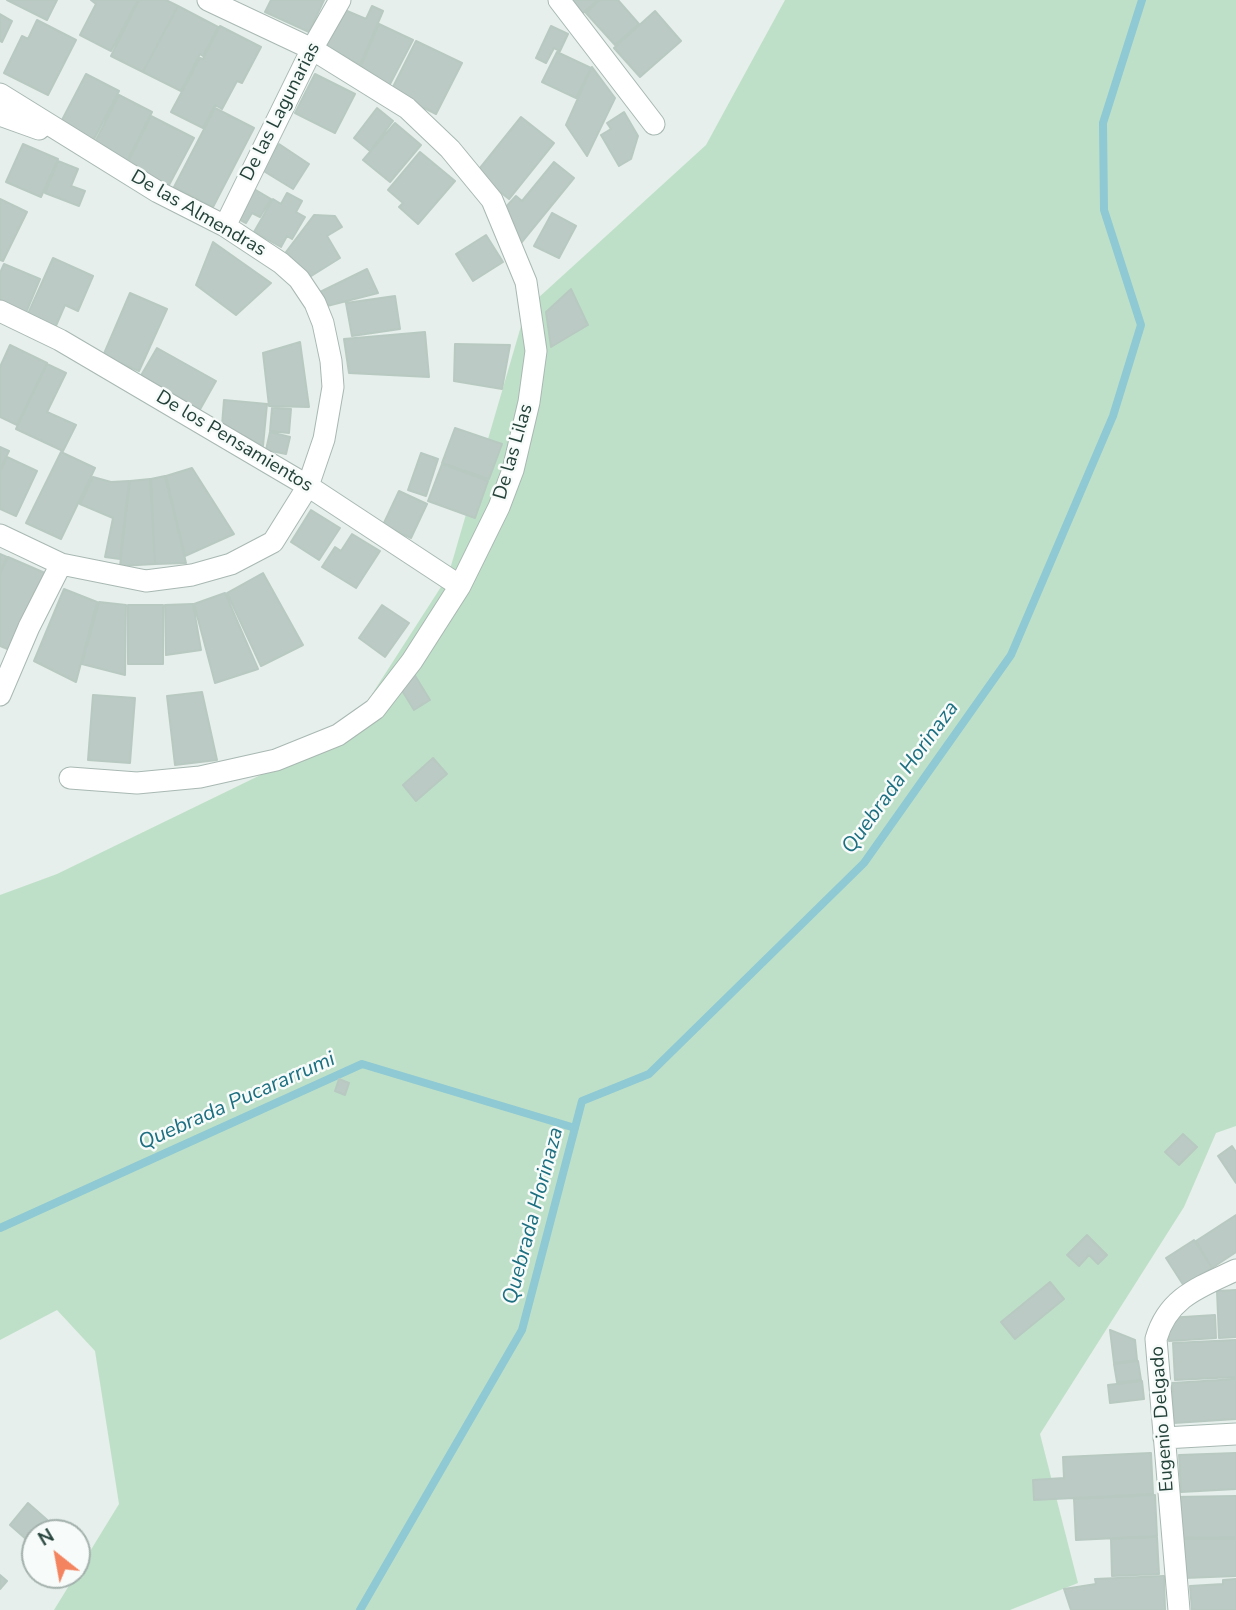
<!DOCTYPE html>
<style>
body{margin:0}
#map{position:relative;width:1236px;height:1610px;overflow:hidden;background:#e6efeb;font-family:"Nunito Sans",sans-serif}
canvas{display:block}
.north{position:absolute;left:21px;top:1519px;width:70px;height:70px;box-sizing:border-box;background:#f7fbf9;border:2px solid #a3b1ad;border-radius:50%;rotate:329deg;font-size:19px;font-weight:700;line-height:28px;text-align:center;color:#24423a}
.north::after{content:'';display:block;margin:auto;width:24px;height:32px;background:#f4845f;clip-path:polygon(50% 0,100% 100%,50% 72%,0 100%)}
</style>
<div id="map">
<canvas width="1236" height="1610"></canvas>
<div class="north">N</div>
</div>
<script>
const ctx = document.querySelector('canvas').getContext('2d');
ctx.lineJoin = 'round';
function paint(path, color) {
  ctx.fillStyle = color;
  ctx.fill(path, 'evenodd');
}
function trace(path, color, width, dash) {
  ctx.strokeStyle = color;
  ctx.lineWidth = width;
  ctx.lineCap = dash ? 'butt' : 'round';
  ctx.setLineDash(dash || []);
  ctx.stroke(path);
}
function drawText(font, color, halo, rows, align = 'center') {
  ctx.font = font + ' "Nunito Sans",sans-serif';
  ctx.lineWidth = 5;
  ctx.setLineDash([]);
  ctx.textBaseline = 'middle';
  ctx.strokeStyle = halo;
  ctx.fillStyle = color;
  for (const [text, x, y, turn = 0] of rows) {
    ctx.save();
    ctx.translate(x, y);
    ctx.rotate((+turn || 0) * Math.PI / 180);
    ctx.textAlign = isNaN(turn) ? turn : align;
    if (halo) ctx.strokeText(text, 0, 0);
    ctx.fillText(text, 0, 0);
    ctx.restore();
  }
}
paint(new Path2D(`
 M785,0h451v1126l-20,7 -32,74 -144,227 38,149 -68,27h-956l65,-106 -24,-153 -38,-41 -57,30v-445l57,-21 290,-141 101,-157 78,-267 180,-164z`), '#bfe0c8');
trace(new Path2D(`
 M0,1228l362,-164 213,64
 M360,1610l162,-280 60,-229 67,-27 215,-211 147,-208 102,-239 28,-91 -37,-115 -1,-87 39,-123`), '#8ec9d4', 8);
const building = new Path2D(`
 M7,0h50l-10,20z
 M138,0l-27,51 -31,-16 16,-31 -5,-4z
 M139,0h27l12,6 -35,66 -32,-16z
 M271,0h53l-15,32 -44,-20z
 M570,0h28l-16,14z
 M600,0h18l21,24 -24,21 -29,-32z
 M178,6l40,21 -15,29 -3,-2 -19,37 -38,-19z
 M372,6l11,5 -23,54 -35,-20 15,-37 26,11z
 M655,11l26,30 -41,36 -26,-29z
 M0,14l12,7 -10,21 -2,-1z
 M37,20l39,20 -28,55 -44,-22 18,-37 6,3z
 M379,24l34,16 -24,46 -28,-20z
 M220,26l41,21 -19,36 -5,-2 -15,28 -7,-4 -12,23 -32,-16 29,-54 3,1z
 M551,26l17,8 -8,17 -6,-3 -8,15 -10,-5z
 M416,41l46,22 -26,51 -45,-23z
 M557,52l34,16 -15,30 -34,-16z
 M592,67l23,31 -28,58 -21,-31z
 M86,74l33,17 -26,50 -31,-21z
 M315,74l40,20 -20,39 -40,-20z
 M119,95l33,17 -26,51 -31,-21z
 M215,108l39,20 -41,79 -39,-20z
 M377,108l16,13 -23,30 -16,-13z
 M624,112l14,24 -7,23 -12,7 -18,-31 10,-6 -4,-6z
 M151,116l43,22 -25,47 -42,-21z
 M521,117l33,26 -45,56 -33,-26z
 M395,123l26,22 -31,37 -27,-22z
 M23,144l35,15 -17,38 -35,-15z
 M279,144l30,20 -16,25 -31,-19z
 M420,152l35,29 -37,43 -19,-17 4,-4 -15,-13z
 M58,161l20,8 -7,17 14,5 -6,15 -34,-13z
 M554,162l20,16 -53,65 -17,-34 12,-13 6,5z
 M249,186l22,13 -11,18 -8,-4 -6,10 -15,-8z
 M287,193l15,8 -6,11 9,5 -13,22 -5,-3 -6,11 -27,-15 19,-33 8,5z
 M0,199l27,13 -24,49 -3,-1z
 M552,213l24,13 -17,32 -25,-12z
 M314,215l21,1 7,11 -15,9 13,22 -32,20 -22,-26z
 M486,235l17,27 -30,19 -17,-27z
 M213,242l58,41 -35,32 -40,-30z
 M53,258l40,18 -15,35 -13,-6 -10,23 -28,-12z
 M4,264l36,15 -15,36 -25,-10v-32z
 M367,269l11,24 -51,13 -7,-14z
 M571,289l17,36 -37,22 -5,-35z
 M130,293l37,16 -28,62 -36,-15z
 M395,296l5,33 -48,7 -6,-33z
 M425,332l4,45 -80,-4 -5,-34z
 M300,342l9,65 -40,-1 -6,-53z
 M455,344l55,1 -8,44 -48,-8z
 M10,345l37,18 -30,62 -17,-8v-50z
 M157,348l59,33 -18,32 -59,-34z
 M47,364l19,9 -19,39 29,13 -13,26 -47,-22z
 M224,400l43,4 -4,42 -41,-21z
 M272,408l19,1 -2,24 -19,-2z
 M455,428l47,16 -13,35 -47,-16z
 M270,432l20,5 -4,17 -20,-4z
 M0,447l9,4 -9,18z
 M61,452l34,16 -34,71 -35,-16z
 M421,453l17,6 -12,37 -18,-6z
 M7,457l30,14 -21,45 -16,-7v-37z
 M442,464l46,17 -13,37 -47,-17z
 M192,468l42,66 -49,22 -19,-80z
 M165,476l21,87 -31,1 -4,-85z
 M93,477l18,5 18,-1 -9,78 -15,-2 8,-39 -33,-14z
 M150,479l5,85 -35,2 10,-85z
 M399,491l28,13 -16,34 -28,-13z
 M311,510l29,18 -21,32 -28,-18z
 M352,534l28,17 -24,37 -34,-21 13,-20 6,4z
 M0,554l7,3 -7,16z
 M8,557l37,16 -33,78 -12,-5v-72z
 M263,573l40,72 -42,21 -34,-73z
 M64,589l33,13 -21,80 -42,-21z
 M225,593l33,76 -43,14 -21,-79z
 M99,602l27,3 -1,70 -43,-11z
 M193,604l8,46 -35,5 -1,-50z
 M128,605h35v59h-35z
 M382,605l27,18 -24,34 -26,-19z
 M414,674l16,26 -16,10 -16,-26z
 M202,692l15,68 -42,5 -8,-69z
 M93,695l42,3 -5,65 -42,-3z
 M433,758l14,16 -31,27 -13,-16z
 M339,1079l10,4 -4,12 -10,-4z
 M1183,1134l14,13 -18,18 -14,-13z
 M1232,1146l4,6v31l-18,-27z
 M1236,1215v37l-24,16 -16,-27z
 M1087,1235l20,20 -9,9 -9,-9 -10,11 -12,-11z
 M1194,1240l18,28 -28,18 -18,-28z
 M1050,1282l14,17 -49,40 -14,-17z
 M1236,1290v47l-17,1 -2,-47z
 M1215,1315l1,23 -47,3 -1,-23z
 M1110,1330l25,10 2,20 -23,3z
 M1236,1340v37l-61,3 -2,-37z
 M1138,1361l3,19 -24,2 -3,-18z
 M1236,1379v40l-62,4 -2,-40z
 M1142,1381l2,18 -34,4 -2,-18z
 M1151,1453l2,41 -119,6 -1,-20 31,-2 -1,-21z
 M1236,1453v36l-55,3 -2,-37z
 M1155,1495l2,41 -81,4 -2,-41z
 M1236,1496v41l-59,1 -3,-41z
 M28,1503l34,30h-27v14l-25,-22z
 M1157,1537l2,37 -47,2 -1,-37z
 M1177,1539h59v37l-52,2z
 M0,1575l7,6 -7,8z
 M1164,1576l1,34h-94l-7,-21 32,-5 -1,-5z
 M1236,1579v31h-44l-2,-24 33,-2v-4z`);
paint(building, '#bbcac4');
trace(building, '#b8c9c2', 2);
const minor = new Path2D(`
 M559,0l95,124
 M0,94l158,98 67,34 56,37 18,16 16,24 8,20 8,38 2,26 -9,52 -16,47 -35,56 -42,22 -39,11 -46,6 -85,-17 -61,-29
 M0,115l39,14
 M225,226l87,-177 28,-49
 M0,311l60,29 248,146 152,100
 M0,695l29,-68 32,-63
 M70,778l67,5 63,-6 76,-17 62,-25 37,-26 37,-48 48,-75 39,-79 14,-37 16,-68 7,-51 -10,-69 -34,-82 -42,-51 -43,-41 -95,-59 -104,-49
 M1164,1438l72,-4
 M1179,1610l-23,-271c12,-42 44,-52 80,-69`);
trace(minor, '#a8b8b2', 23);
trace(minor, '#fff', 21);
drawText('19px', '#24423a', '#f7fbf9', [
 ["De las Lagunarias",281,112,-63],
 ["De las Almendras",198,214,30],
 ["De los Pensamientos",234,442,31],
 ["De las Lilas",514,452,-74],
 ["Eugenio Delgado",1163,1419,-94]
]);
drawText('italic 21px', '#1c6f80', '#f7fbf9', [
 ["Quebrada Horinaza",901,778,-54],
 ["Quebrada Pucararrumi",237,1102,-24],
 ["Quebrada Horinaza",534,1216,-75]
]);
</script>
